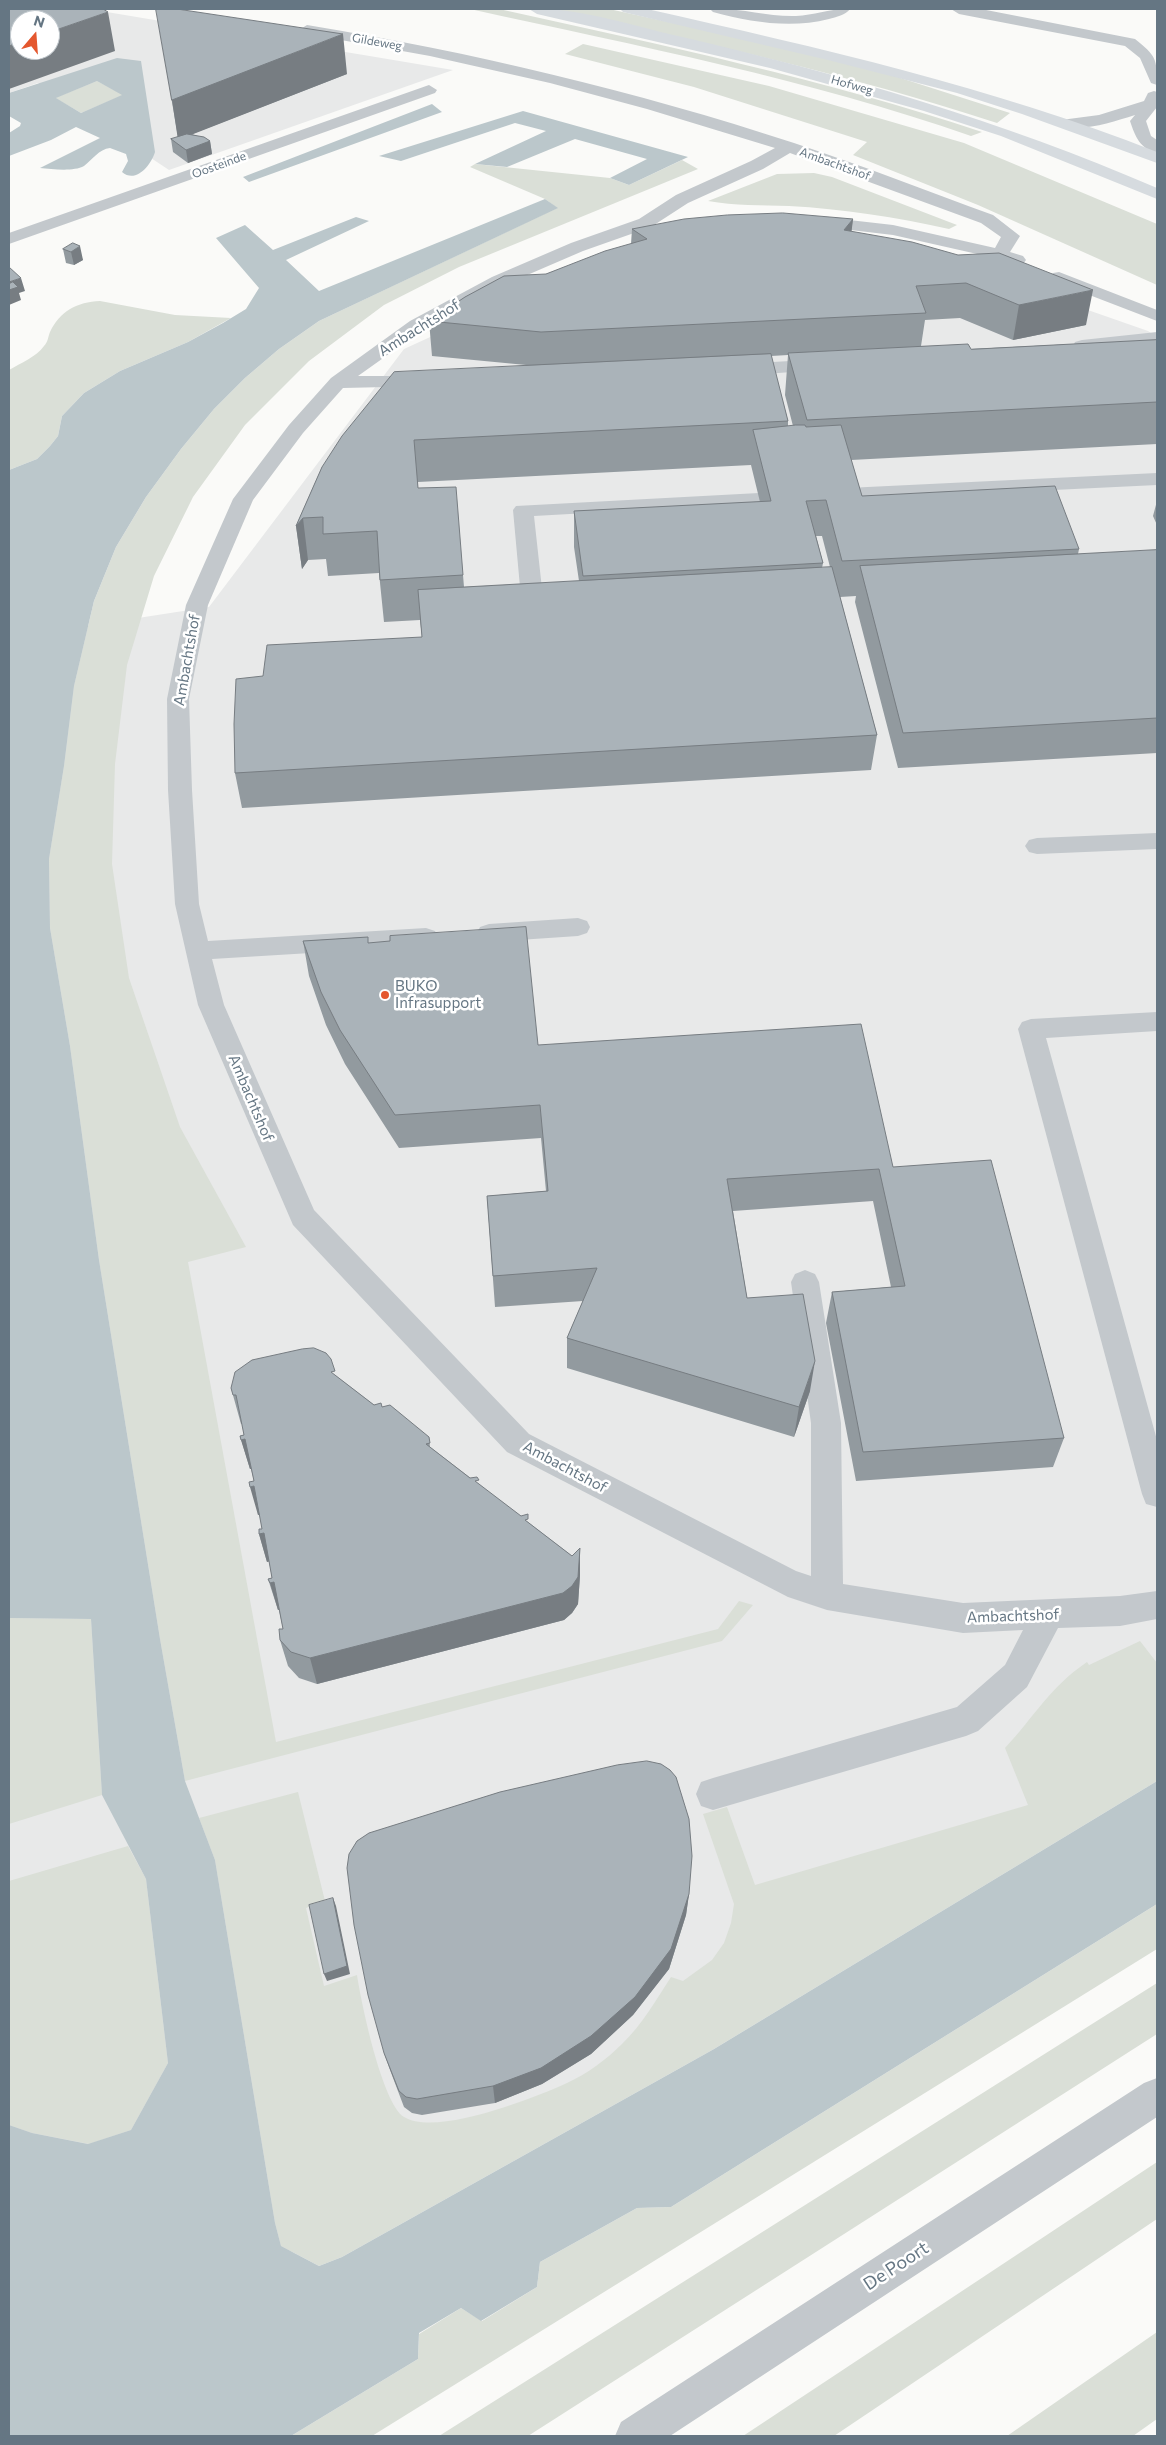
<!DOCTYPE html>
<style>
body{margin:0}
#map{position:relative;width:1166px;height:2445px;overflow:hidden;background:#fafaf8;font-family:Commissioner,sans-serif}
canvas{display:block}
.frame{position:absolute;inset:0;border:10px solid #657683;pointer-events:none}
.north{position:absolute;left:10px;top:10px;width:50px;height:50px;box-sizing:border-box;background:#fff;border:1px solid #c1c8cd;border-radius:50%;rotate:18deg;font-size:14px;font-weight:700;line-height:20px;text-align:center;color:#657683}
.north::after{content:'';display:block;margin:auto;width:18px;height:22px;background:#e4572e;clip-path:polygon(50% 0,100% 100%,50% 72%,0 100%)}
</style>
<div id="map">
<canvas width="1166" height="2445"></canvas>
<div class="frame"></div>
<div class="north">N</div>
</div>
<script>
const ctx = document.querySelector('canvas').getContext('2d');
ctx.lineJoin = 'round';
function paint(path, color) {
  ctx.fillStyle = color;
  ctx.fill(path, 'evenodd');
}
function trace(path, color, width, dash) {
  ctx.strokeStyle = color;
  ctx.lineWidth = width;
  ctx.lineCap = dash ? 'butt' : 'round';
  ctx.setLineDash(dash || []);
  ctx.stroke(path);
}
function drawText(font, color, halo, rows, align = 'center') {
  ctx.font = font + ' Commissioner,sans-serif';
  ctx.lineWidth = 5;
  ctx.setLineDash([]);
  ctx.textBaseline = 'middle';
  ctx.strokeStyle = halo;
  ctx.fillStyle = color;
  for (const [text, x, y, turn = 0] of rows) {
    ctx.save();
    ctx.translate(x, y);
    ctx.rotate((+turn || 0) * Math.PI / 180);
    ctx.textAlign = isNaN(turn) ? turn : align;
    if (halo) ctx.strokeText(text, 0, 0);
    ctx.fillText(text, 0, 0);
    ctx.restore();
  }
}
paint(new Path2D(`
 M9,9h80l364,61 -284,100 -131,-87 -29,10zM20,20h30v30h-30z
 M899,244l249,87 9,6v1373l-182,148 -966,556v-1776l200,-31 195,-258 221,-101z`), '#e8e9e9');
paint(new Path2D(`
 M470,9h29c163,36 325,70 483,123l-11,4c-163,-57 -333,-90 -501,-127z
 M552,9h57l151,33 128,32 122,39 -13,10c-146,-48 -295,-81 -445,-114z
 M583,44l186,42 195,57 193,81v61l-179,-80 -125,-50 14,-13 -173,-55 -129,-33z
 M97,81l26,14 -42,18 -26,-15z
 M682,160l16,9 -239,98 -75,38 -75,56 -64,64 -52,72 -39,79 -27,89 -12,99 -3,100 17,114 51,149 66,120 -58,15 88,480 442,-113 21,-28 14,4 -31,36 -537,140 -25,-142 -61,-379 -29,-214 -20,-118 -1,-69 15,-93 10,-80 20,-85 22,-54 30,-50 35,-48 33,-40 31,-31 34,-29 40,-28 238,-113 -12,-9 -75,-32 5,-3 135,14 19,7z
 M814,173l18,4 125,48 -8,4c-53,-12 -106,-20 -160,-23 -28,-1 -54,0 -81,-5l69,-27z
 M100,301l75,14 56,3 -43,24 -68,29 -36,22 -22,23 -4,20 -8,10 -13,13 -28,11v-100c12,-7 27,-13 35,-24 4,-4 4,-9 6,-14 10,-21 27,-30 50,-31z
 M9,1618l82,1 11,176 -93,29z
 M1140,1641l17,22v118l-443,268 -372,208 -23,9 -38,-20 -6,-23 -60,-363 -16,-42 99,-26 27,109 -19,7 18,78 33,-11c4,27 25,128 47,142 32,20 130,-19 163,-34 20,-9 40,-24 55,-39 20,-19 34,-44 49,-67l12,4 29,-21 12,-17 7,-20 3,-19 -31,-90 24,-7 28,78 273,-80 -23,-57c30,-32 44,-60 82,-86l2,3z
 M128,1846l18,33 22,184 -37,67 -42,14 -57,-11 -23,-8v-244z
 M1157,1904v45l-785,487h-81l127,-77 1,-25 42,-26 21,13 55,-34 3,-25 97,-54 34,-1z
 M1157,1983v51l-629,402h-89z
 M1157,2162v57l-323,217h-91z
 M1157,2332v87l-24,17h-126z`), '#dadfd7');
paint(new Path2D(`
 M117,58l24,3 14,91c-4,13 -19,32 -33,20l6,-11 -2,-7 -16,-6c-11,1 -18,12 -26,18 -11,6 -32,3 -44,2l60,-30 -24,-11 -25,13 -42,16v-23l11,-7 1,-3 -12,-7v-23zM97,81l25,14 -41,18 -25,-15z
 M432,104l10,8 -193,70 -6,-5z
 M523,111l165,46 -59,28 -19,-7 37,-19 -72,-20 -68,28 -32,-3 71,-33 -31,-8 -114,38 -22,-5z
 M545,199l13,9 -239,113 -40,28 -34,29 -31,31 -33,40 -35,48 -30,50 -22,54 -20,85 -10,80 -15,93 1,69 20,118 29,214 61,379 25,142 30,79 60,363 6,23 38,20 23,-9 372,-208 443,-268v123l-486,303 -34,1 -97,54 -3,25 -56,34 -20,-13 -42,25 -1,26 -127,77h-282v-311l23,8 56,11 43,-14 37,-67 -22,-184 -44,-84 -11,-176 -82,-1v-1148l28,-11 13,-13 8,-10 4,-20 22,-23 36,-22 68,-29 35,-19 23,-14 13,-21 -43,-50 29,-13 28,25 83,-33 13,4 -83,39 33,31z`), '#bbc7cb');
paint(new Path2D(`
 M710,9c29,-2 57,8 86,7 19,-1 35,-8 54,-7 -4,6 -14,8 -21,10 -39,10 -78,3 -116,-7z
 M951,9h30l154,30c21,17 22,19 22,46l-6,-2 -11,-25 -15,-12 -166,-32z
 M307,25c165,27 328,66 487,118 67,22 133,48 199,72l27,21 -10,16 13,4 3,4 -3,4 -6,1 -22,-7 -102,-23 -85,-10 -3,-4 3,-4 6,-1 79,9 102,23 6,-11 -20,-14 -191,-70 -27,16 -75,34 -37,24 -68,24 -79,34 -80,44 -66,47h65l7,2 2,4 -2,4 -87,2 -40,45 -50,67 -45,105 -19,94 3,91 7,114 9,37 218,-13 9,3 3,6 -3,6 -9,3 -214,13 12,46 90,205 215,224 267,137 15,5v-153l-20,-141 4,-8 10,-4 10,4 4,8 22,141 2,161 120,19 157,-7 37,-5v28l-37,7 -62,2 -31,59 -49,44 -12,5 -253,74 -12,-4 -5,-12 5,-12 12,-4 244,-71 48,-42 18,-35 -60,3 -136,-23 -39,-13 -281,-145 -214,-227 -95,-220 -23,-101 -7,-114 -1,-91 19,-94 47,-106 56,-74 42,-47 79,-57 82,-44 79,-34 68,-24 37,-24 75,-34 24,-13 -128,-39 -97,-26 -120,-27 -128,-23 -3,-3z
 M429,85l8,5 -2,3 -426,151v-11z
 M1154,91l3,1v15l-11,14 5,15 6,4v13c-17,-4 -22,-17 -27,-32l5,-6c-23,7 -50,17 -74,11l-2,-3 2,-3 38,-5 45,-14 4,-8z
 M1059,272l98,38v11l-104,-40 -3,-4 3,-4z
 M1157,332v12l-75,8 -7,-2 -2,-4 2,-4 7,-2z
 M825,359l7,2 2,4 -2,4 -94,7 -7,-2 -2,-4 2,-4 7,-2z
 M1157,473v12l-310,15 -7,-2 -3,-4 3,-4 7,-2z
 M759,493l7,2 3,4 -3,4 -232,13 9,82 -4,5 -7,2 -7,-2 -4,-5 -8,-88 3,-4z
 M1157,833v16l-120,5 -8,-2 -4,-6 4,-6 8,-2z
 M578,918l9,3 3,6 -3,6 -9,3 -89,6 -9,-3 -3,-6 3,-6 9,-3z
 M1157,1012v19l-111,7 111,402v67l-11,-3 -4,-10 -124,-465 4,-7 9,-3z
 M1157,2078v39l-487,319h-55l6,-14 523,-339z`), '#c3c8cc');
paint(new Path2D(`
 M529,9c45,-3 104,17 149,27 164,38 324,85 479,152v11l-156,-63 -77,-25 -154,-43 -233,-54z
 M620,9h27c173,39 345,78 510,143v11l-135,-49 -65,-21 -129,-33 -205,-48z`), '#d6dbdf');
paint(new Path2D(`
 M156,9l191,65 -155,60 18,7 2,13 -24,9 -15,-11 -2,-13 7,-2z
 M853,219l-2,13 235,93 -73,15 -53,-22 -35,2 -4,26 50,3 186,-9v104l-306,16 11,36 217,53 -1,5 79,-4v203l-259,15 -43,-166 1,-6 -16,1 37,138 -6,35 -629,38 -7,-35 28,-97 159,-39 -2,-17 -36,2 -5,-49 -51,3 -2,-17 -18,1 -6,9 -6,-43 26,-59 204,-102 -94,-9 -3,-35 117,-47 85,-30 1,-15zM788,355l-3,40 8,31h-5v-5l-17,-65zM751,465l9,37 -186,9v36l5,34 -115,6 -1,-12 -45,-87v-6zM816,536h6l8,31 -8,1 1,-5z
 M73,243l10,17 -9,5 -8,-2 -3,-14z
 M1157,501v24l-4,-9z
 M368,937v6l170,102 355,122 171,271 -11,29 -197,14 -30,-158 6,-31 59,-5 -18,-86 -140,10 14,87 63,93 -16,46 -227,-69v-30l16,-37 -88,6 -8,-111 59,-5 -5,-53 -142,10 -54,-84 -19,-39 -17,-49 -6,-35z
 M336,1376l38,29 8,2 47,30 1,10 142,109 8,-8v27l-2,29 -6,9 -8,7 -247,64 -18,-6 -11,-12 -8,-26 3,-11 -4,-19h-1l-10,-31 4,-1 -3,-17 -2,1 -8,-28 3,-5 -2,-14h-2l-4,-34 -3,-12h-1l-10,-33 4,-1 -2,-11h-1l-10,-36z
 M689,1894l-3,21 -17,54 -36,46 -42,39 -49,30 -47,19 -73,12 -10,-2 -8,-6 -14,-37 -6,-17z`), '#929a9f');
paint(new Path2D(`
 M108,12l7,39 -106,38v-43l11,-4v8h30v-18z
 M343,34l4,40 -169,66 -6,-40z
 M210,141l2,13 -24,9 -2,-13z
 M853,219l-4,34 -5,-23z
 M80,246l3,14 -9,5 -3,-13z
 M21,278l4,13 -6,2 2,7 -12,5v-23z
 M1093,290l-7,35 -73,15 6,-35z
 M303,518l5,42 -6,9 -6,-43z
 M815,1361l-5,30 -16,46 5,-30z
 M245,1439l8,29 -3,1 -9,-29z
 M254,1486l8,28 -4,1 -8,-28z
 M264,1533l7,28 -4,1 -8,-28z
 M580,1548v27l-2,29 -6,9 -8,7 -247,64 -7,-26 253,-65z
 M274,1582l7,27 -3,1 -8,-27z
 M689,1894l-3,21 -17,54 -36,46 -42,39 -49,30 -47,19 -2,-17z
 M333,1898l3,8 14,68 -23,7 -3,-7z`), '#777d82');
const building = new Path2D(`
 M9,9h94l5,3 -58,20v-12h-30v22l-11,4z
 M156,9h21l166,25 -171,66z
 M187,134l17,3 6,4 -24,9 -15,-11z
 M783,213l70,6 -9,11 68,12 46,13 41,-2 94,37 -74,15 -53,-22 -50,3 10,27 -385,19 -112,-11 36,-24 39,-21 42,-2 59,-23 42,-12 -15,-10 52,-10 43,-4z
 M73,243l7,3 -9,6 -8,-3z
 M9,267l12,11 -12,4z
 M13,282l5,5 -9,3v-6z
 M1157,340v62l-350,18 -19,-67 180,-9 3,5z
 M771,354l17,67 -374,19 4,48 38,-1 7,88 -83,5 -3,-49 -54,3v-17l-20,1 -7,8 26,-59 20,-31 52,-64z
 M796,425h9l1,2 35,-2 21,71 193,-10 24,63 -237,12 -16,-61 -20,1 17,62 -240,13 -9,-65 197,-10 -18,-71z
 M1157,550v168l-254,15 -43,-167z
 M832,567l45,168 -642,38 -1,-49 2,-45 27,-3 4,-31 155,-8 -4,-47z
 M526,927l12,118 323,-21 32,143 98,-7 73,278 -201,14 -31,-160 73,-6 -26,-117 -152,10 20,119 56,-4 12,67 -16,46 -232,-69 30,-70 -104,8 -6,-80 61,-5 -8,-86 -145,10 -55,-85 -19,-38 -18,-51 65,-4v6l22,-2v-5z
 M314,1348l12,5 5,6 4,12 -4,1 43,33 7,-2 1,4 8,-2 39,32 1,6 -4,1 44,34 7,-1 2,3 -4,1 46,35 7,-2v5l-3,1 47,36 8,-8 -2,29 -6,9 -9,7 -253,65 -19,-6 -11,-12 -1,-11h4l-9,-47 -4,1 -2,-4 4,-1 -8,-45 -5,1v-5h3l-8,-43 -4,1 -1,-5 5,-1 -9,-42 -4,1 -1,-4 4,-1 -8,-40h-3l-2,-7 4,-16 17,-12 50,-11z
 M647,1761l14,3 9,6 6,7 13,42 3,37 -3,38 -18,55 -36,48 -44,39 -50,32 -48,18 -76,13 -11,-2 -7,-6 -15,-38 -16,-58 -14,-70 -7,-57 2,-14 8,-13 12,-8 131,-41 117,-27z
 M333,1898l14,68 -23,8 -15,-69z`);
paint(building, '#aab3b9');
trace(building, '#777d82', 1);
for (const [x, y, r, color] of [
 [385,995,5,"#e4572e"]
]) {
  const dot = new Path2D();
  dot.arc(x, y, r, 0, 2 * Math.PI);
  ctx.fillStyle = color;
  ctx.fill(dot);
  trace(dot, '#fff', 2);
}
drawText('12px', '#657683', '#fff', [
 ["Gildeweg",377,42,10],
 ["Hofweg",852,85,16],
 ["Ambachtshof",835,164,20],
 ["Oosteinde",219,165,-20]
]);
drawText('15px', '#657683', '#fff', [
 ["Ambachtshof",419,328,-32],
 ["Ambachtshof",187,660,-80],
 ["Ambachtshof",251,1098,67],
 ["Ambachtshof",565,1467,28],
 ["Ambachtshof",1013,1616,-2]
]);
drawText('15px', '#657683', '#fff', [
 ["BUKO",395,986],
 ["Infrasupport",395,1003]
], 'left');
drawText('18px', '#657683', '#fff', [
 ["De Poort",896,2266,-33]
]);
</script>
